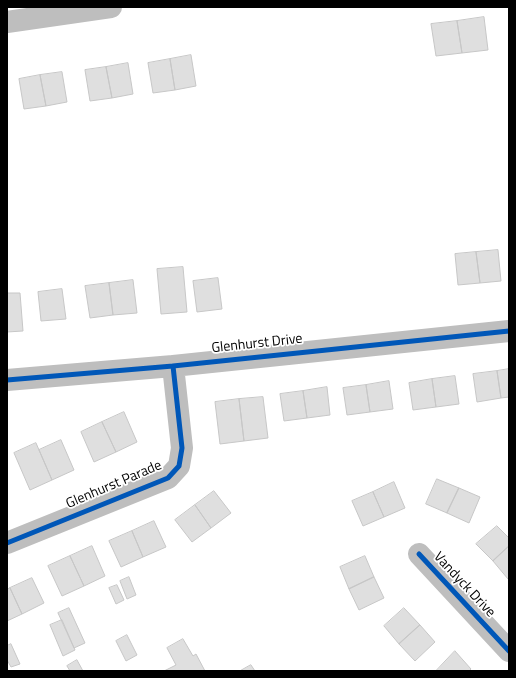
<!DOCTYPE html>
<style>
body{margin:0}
#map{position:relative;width:516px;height:678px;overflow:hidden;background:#fff;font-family:"Titillium Web",sans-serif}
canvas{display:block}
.frame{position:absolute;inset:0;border:8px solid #000;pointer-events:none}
</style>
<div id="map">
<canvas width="516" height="678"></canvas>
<div class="frame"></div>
</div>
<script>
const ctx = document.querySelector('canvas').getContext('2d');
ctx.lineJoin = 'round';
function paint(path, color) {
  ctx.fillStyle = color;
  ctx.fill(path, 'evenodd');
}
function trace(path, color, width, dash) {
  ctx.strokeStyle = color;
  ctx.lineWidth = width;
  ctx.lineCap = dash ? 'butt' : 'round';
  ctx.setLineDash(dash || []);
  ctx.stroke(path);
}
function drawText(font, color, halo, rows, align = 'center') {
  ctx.font = font + ' "Titillium Web",sans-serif';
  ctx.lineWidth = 3.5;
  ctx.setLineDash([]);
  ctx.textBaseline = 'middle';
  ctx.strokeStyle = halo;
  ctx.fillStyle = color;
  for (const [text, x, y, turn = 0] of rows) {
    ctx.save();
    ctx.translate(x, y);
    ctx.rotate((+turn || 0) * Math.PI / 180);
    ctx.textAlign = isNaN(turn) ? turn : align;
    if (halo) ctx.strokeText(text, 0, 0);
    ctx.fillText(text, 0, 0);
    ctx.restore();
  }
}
const building = new Path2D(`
 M484,17l4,33 -26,3 -5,-32z
 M457,21l5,32 -26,3 -5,-32z
 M191,55l5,31 -21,4 -5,-31z
 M170,59l5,31 -22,3 -5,-30z
 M128,63l5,31 -21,4 -6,-31z
 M106,67l6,31 -22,3 -5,-31z
 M62,72l5,30 -21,4 -6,-31z
 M40,75l6,31 -22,3 -5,-30z
 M498,250l3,31 -21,2 -4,-31z
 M476,252l4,31 -22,2 -3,-31z
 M183,267l4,45 -26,2 -4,-45z
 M218,278l4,31 -25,3 -4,-31z
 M133,280l4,33 -24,2 -4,-32z
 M109,283l4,32 -23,3 -5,-32z
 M62,289l4,30 -25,2 -3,-29z
 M7,293h13l3,38 -16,1z
 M509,369v28l-8,1 -4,-27z
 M497,371l4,27 -24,4 -4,-28z
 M455,376l4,28 -23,3 -4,-28z
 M432,379l4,28 -23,3 -4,-27z
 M389,381l4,28 -23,3 -4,-27z
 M366,385l4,27 -23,3 -4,-27z
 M327,387l3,28 -23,3 -4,-27z
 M303,391l4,27 -23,3 -4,-27z
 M263,397l5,41 -24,3 -5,-42z
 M239,399l5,42 -24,3 -5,-42z
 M124,412l13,30 -21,10 -14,-30z
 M102,422l14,30 -22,10 -13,-30z
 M61,440l13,30 -22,10 -13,-30z
 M36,443l16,37 -22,10 -16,-37z
 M437,479l22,9 -12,25 -21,-9z
 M394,482l11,26 -21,9 -11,-25z
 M459,488l21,9 -11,26 -22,-10z
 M214,491l17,22 -20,15 -16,-23z
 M373,492l11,25 -21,9 -11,-25z
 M195,505l16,23 -19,14 -17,-22z
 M154,521l12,26 -23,10 -11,-26z
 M497,526l12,12v8l-16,15 -17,-17z
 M132,531l11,26 -22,10 -12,-26z
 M92,546l13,30 -21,10 -14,-30z
 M509,546v32l-1,1 -15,-18z
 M70,556l14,30 -22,10 -14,-30z
 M365,556l9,21 -25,12 -9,-22z
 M129,577l7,18 -9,4 -7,-18z
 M374,577l10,21 -25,12 -10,-21z
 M32,578l12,25 -22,11 -12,-26z
 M117,585l7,15 -8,4 -7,-16z
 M10,588l12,26 -15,7v-31z
 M69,608l16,35 -11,5 -16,-35z
 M404,608l16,17 -21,19 -15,-18z
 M62,620l13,30 -12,6 -13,-31z
 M420,625l15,17 -20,19 -16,-17z
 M127,635l10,20 -11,6 -10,-20z
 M183,639l10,17 3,-2 9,17h-41l12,-6 -9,-17z
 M11,644l9,20 -9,3 -4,-7v-14z
 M455,651l16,18 -2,2h-33z
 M77,660l6,11h-13l-3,-5z
 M251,665l4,6h-15z`);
paint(building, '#dfdfdf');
trace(building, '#c7c7c7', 1);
trace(new Path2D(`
 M7,22l104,-15
 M7,380l166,-14 336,-35
 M7,543l161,-65 11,-12 3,-18 -9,-82
 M419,554l90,97`), '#bebebe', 22);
trace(new Path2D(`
 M7,380l166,-14 336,-35
 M7,543l161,-65 11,-12 3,-18 -9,-82
 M419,554l90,97`), '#0057b8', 5);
drawText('14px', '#000', '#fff', [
 ["Glenhurst Drive",257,344,-6],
 ["Glenhurst Parade",114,485,-23],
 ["Vandyck Drive",464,585,47]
]);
</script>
